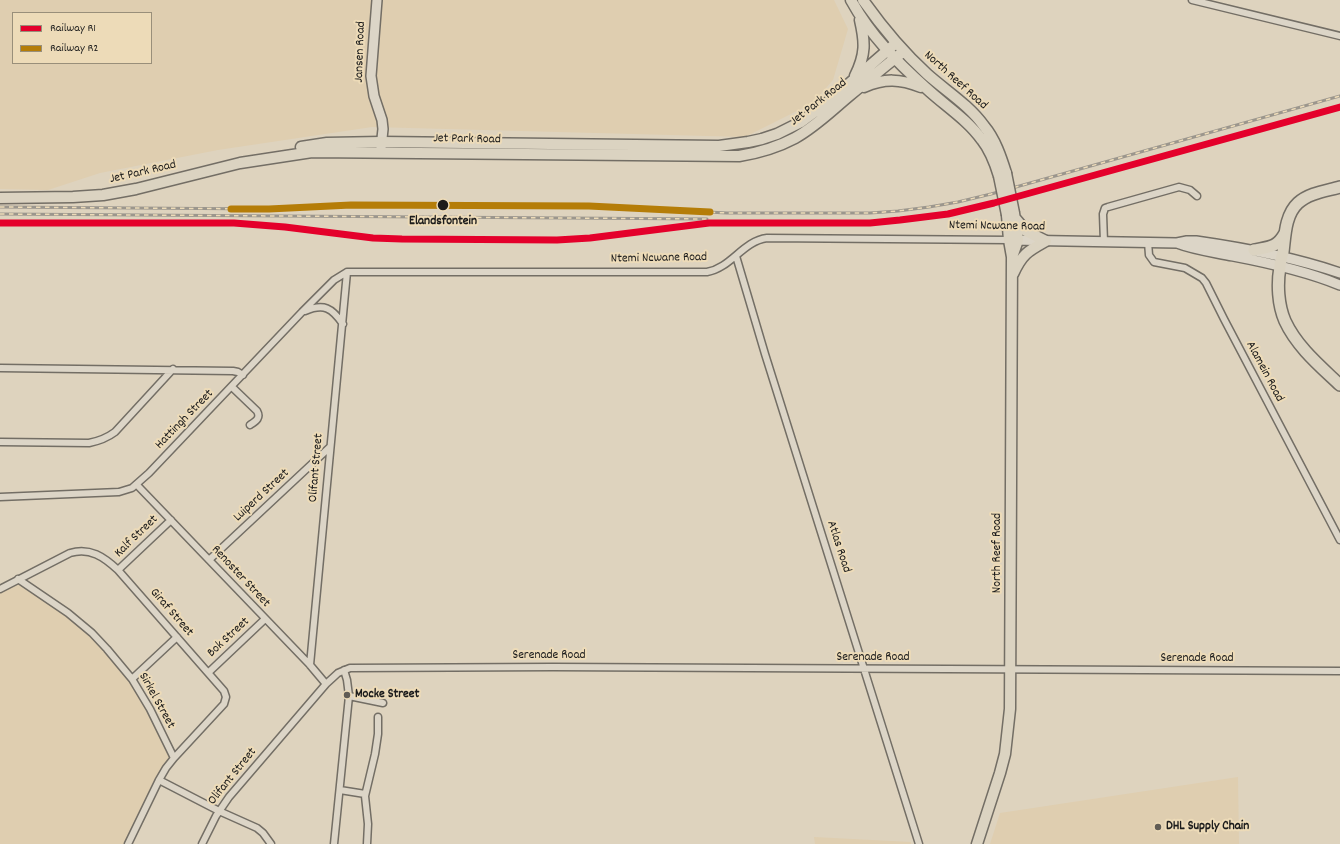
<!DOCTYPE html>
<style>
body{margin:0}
#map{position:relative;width:1340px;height:844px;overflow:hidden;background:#ded3be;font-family:Dekko,sans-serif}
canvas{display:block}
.legend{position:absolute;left:12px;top:12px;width:140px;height:52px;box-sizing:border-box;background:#eddbb8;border:1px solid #998f7a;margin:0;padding:5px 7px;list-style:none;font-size:12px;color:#1c1c1c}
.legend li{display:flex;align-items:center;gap:8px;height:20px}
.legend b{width:20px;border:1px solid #998f7a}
</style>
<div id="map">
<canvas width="1340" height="844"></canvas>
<ul class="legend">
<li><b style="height:5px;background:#e4002b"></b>Railway R1</li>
<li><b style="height:5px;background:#b57d08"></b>Railway R2</li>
</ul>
</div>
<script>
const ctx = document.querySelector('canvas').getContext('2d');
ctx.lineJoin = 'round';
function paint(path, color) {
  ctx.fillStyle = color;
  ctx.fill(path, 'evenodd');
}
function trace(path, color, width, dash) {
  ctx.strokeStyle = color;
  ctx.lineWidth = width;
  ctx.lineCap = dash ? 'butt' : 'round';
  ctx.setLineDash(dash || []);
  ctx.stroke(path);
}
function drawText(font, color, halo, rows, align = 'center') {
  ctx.font = font + ' Dekko,sans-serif';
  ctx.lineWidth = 4;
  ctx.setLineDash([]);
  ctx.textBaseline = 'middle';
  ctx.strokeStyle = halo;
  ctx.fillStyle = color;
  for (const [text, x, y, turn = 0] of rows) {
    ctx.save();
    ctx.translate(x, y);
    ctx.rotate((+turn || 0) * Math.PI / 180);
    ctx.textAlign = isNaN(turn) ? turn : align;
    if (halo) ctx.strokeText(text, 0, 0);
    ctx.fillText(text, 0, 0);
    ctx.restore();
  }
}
paint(new Path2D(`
 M0,0h834l14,29 -15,51 -20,23 -68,34 -373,-10 -154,23 -118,23 -52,17 -48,-1zM13,13h138v50h-138z
 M18,579l79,59 35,41 42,79 -45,86h-129v-255z
 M1238,777l1,67h-249l10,-31z
 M814,837l97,5v2h-96z`), '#dfceb0');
const street = new Path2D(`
 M1192,0l148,36
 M1104,242l-1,-28 2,-6 3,-1 71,-20 11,3 7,6
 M1148,242l1,13 5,7 31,6 17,10 4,5 18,36 116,221
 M736,256l29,98 154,490
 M305,311c19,-8 27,-3 38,13
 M0,368l233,3 5,1 5,3
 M232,387l25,24c4,7 -1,10 -7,14
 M0,442l89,1c10,-2 18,-5 26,-11l58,-63
 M137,485l173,180 16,19
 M0,497l119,-5 13,-4 17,-15 153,-161 32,-32 13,-8h360c24,-4 36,-31 60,-34l242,2
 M209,560l121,-113
 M118,570l53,-50
 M18,579l50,34 24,20 15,16 25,30 18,30 24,49
 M0,589l70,-36c20,-6 34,4 48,17l106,121 2,6 -2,7 -50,54 -8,10 -7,12 -31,64
 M310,665l37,-393
 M209,672l56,-53
 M132,679l45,-42
 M349,696l34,7
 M159,780l60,31 38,17 6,5 8,11
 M340,790l25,4
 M202,844l14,-28 13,-19 97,-113 12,-11 12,-5 203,-1 787,4
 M334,844l15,-148 -2,-16 -3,-10
 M367,844l1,-20 -3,-28 10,-42 3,-20v-17`);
const secondary = new Path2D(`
 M377,0l-6,76 3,20 8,24 1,9 -2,19
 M1011,240l166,3 10,-2h9c49,7 97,16 144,32
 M1177,243c18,7 37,9 56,13 37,7 73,15 107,29`);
const primary = new Path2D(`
 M851,0c19,35 46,62 75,88 18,17 41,31 56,52 8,10 13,23 17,36
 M863,0c19,27 40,52 64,74 19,17 42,31 57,52 11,13 17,31 22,47
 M855,76c11,-22 10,-34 5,-56
 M864,87c21,-9 36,-8 57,0
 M301,147l26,-4 54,-1 338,4 29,-4 14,-3 15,-5 24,-12 27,-20 68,-59
 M0,198l73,-1 30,-2 33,-6 104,-26 72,-11 427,4c19,-3 39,-9 56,-18 20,-11 36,-27 54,-42 18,-15 36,-30 55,-45
 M1015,218l11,13 20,10
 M1012,257l6,-17 -4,-27
 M1013,274c9,-20 15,-23 33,-33
 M977,844l23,-71 5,-19 5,-45 2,-452 -3,-17 -2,-25`);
const highway = new Path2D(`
 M1340,187c-14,4 -31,6 -42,16 -13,12 -13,33 -15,49 -1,5 -3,10 -3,15 -3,17 -2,38 5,54 12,26 35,45 55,64
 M1254,250c15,-3 23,-2 31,-17`);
trace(street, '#736e65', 9);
trace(secondary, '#736e65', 12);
trace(primary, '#736e65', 13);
trace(highway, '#736e65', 14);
trace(street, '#dcd5c7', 6);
trace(secondary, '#dcd5c7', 9);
trace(primary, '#dbd3c1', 10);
trace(highway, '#dbd3c1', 11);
const rail = new Path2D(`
 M0,207l269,2 82,-4 238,1 138,7h143l28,-2 31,-4 29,-5 33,-8 349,-98
 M0,214l707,5
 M0,223h234l51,4 88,11 29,1 155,1 33,-2 119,-15h161l30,-3 48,-6 46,-11 346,-96`);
trace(rail, '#9b968d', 3);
trace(rail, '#eddbb8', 1.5, [4.5]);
const primaryBridge = new Path2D(`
 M1006,173l8,40
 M999,176l8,39`);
trace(primaryBridge, '#736e65', 13, []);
trace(primaryBridge, '#dbd3c1', 10);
trace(new Path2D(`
 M0,223h234l51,4 88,11 29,1 155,1 33,-2 119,-15h161l30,-3 48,-6 46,-11 346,-96`), '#e4002b', 7);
trace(new Path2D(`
 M231,209h38l82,-4 238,1 121,6`), '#b57d08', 7);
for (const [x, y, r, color] of [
 [443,205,6,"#1c1c1c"],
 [347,695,4,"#605c55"],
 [1158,827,4,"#605c55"]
]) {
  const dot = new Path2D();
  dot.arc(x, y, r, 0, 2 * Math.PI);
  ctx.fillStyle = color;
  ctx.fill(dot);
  trace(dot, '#eddbb8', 1.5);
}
drawText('13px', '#1c1c1c', '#eddbb8', [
 ["Jansen Road",361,52,-88],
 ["North Reef Road",955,81,42],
 ["Jet Park Road",819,103,-38],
 ["Jet Park Road",467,140,1],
 ["Jet Park Road",143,173,-13],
 ["Ntemi Ncwane Road",997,227,1],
 ["Ntemi Ncwane Road",659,259,-1],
 ["Alamein Road",1264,372,62],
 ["Hattingh Street",185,420,-46],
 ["Olifant Street",317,468,-85],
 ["Luiperd Street",262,496,-43],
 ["Kalf Street",137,537,-44],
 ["Atlas Road",838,547,72],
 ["North Reef Road",998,553,-90],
 ["Renoster Street",240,577,47],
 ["Giraf Street",171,613,49],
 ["Bok Street",229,638,-43],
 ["Serenade Road",549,656],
 ["Serenade Road",873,658],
 ["Serenade Road",1197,659],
 ["Sirkel Street",156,701,61],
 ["Olifant Street",233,777,-51]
]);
drawText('bold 13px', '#1c1c1c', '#eddbb8', [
 ["Elandsfontein",443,222]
]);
drawText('bold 13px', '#1c1c1c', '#eddbb8', [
 ["Mocke Street",355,695],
 ["DHL Supply Chain",1166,827]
], 'left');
</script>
